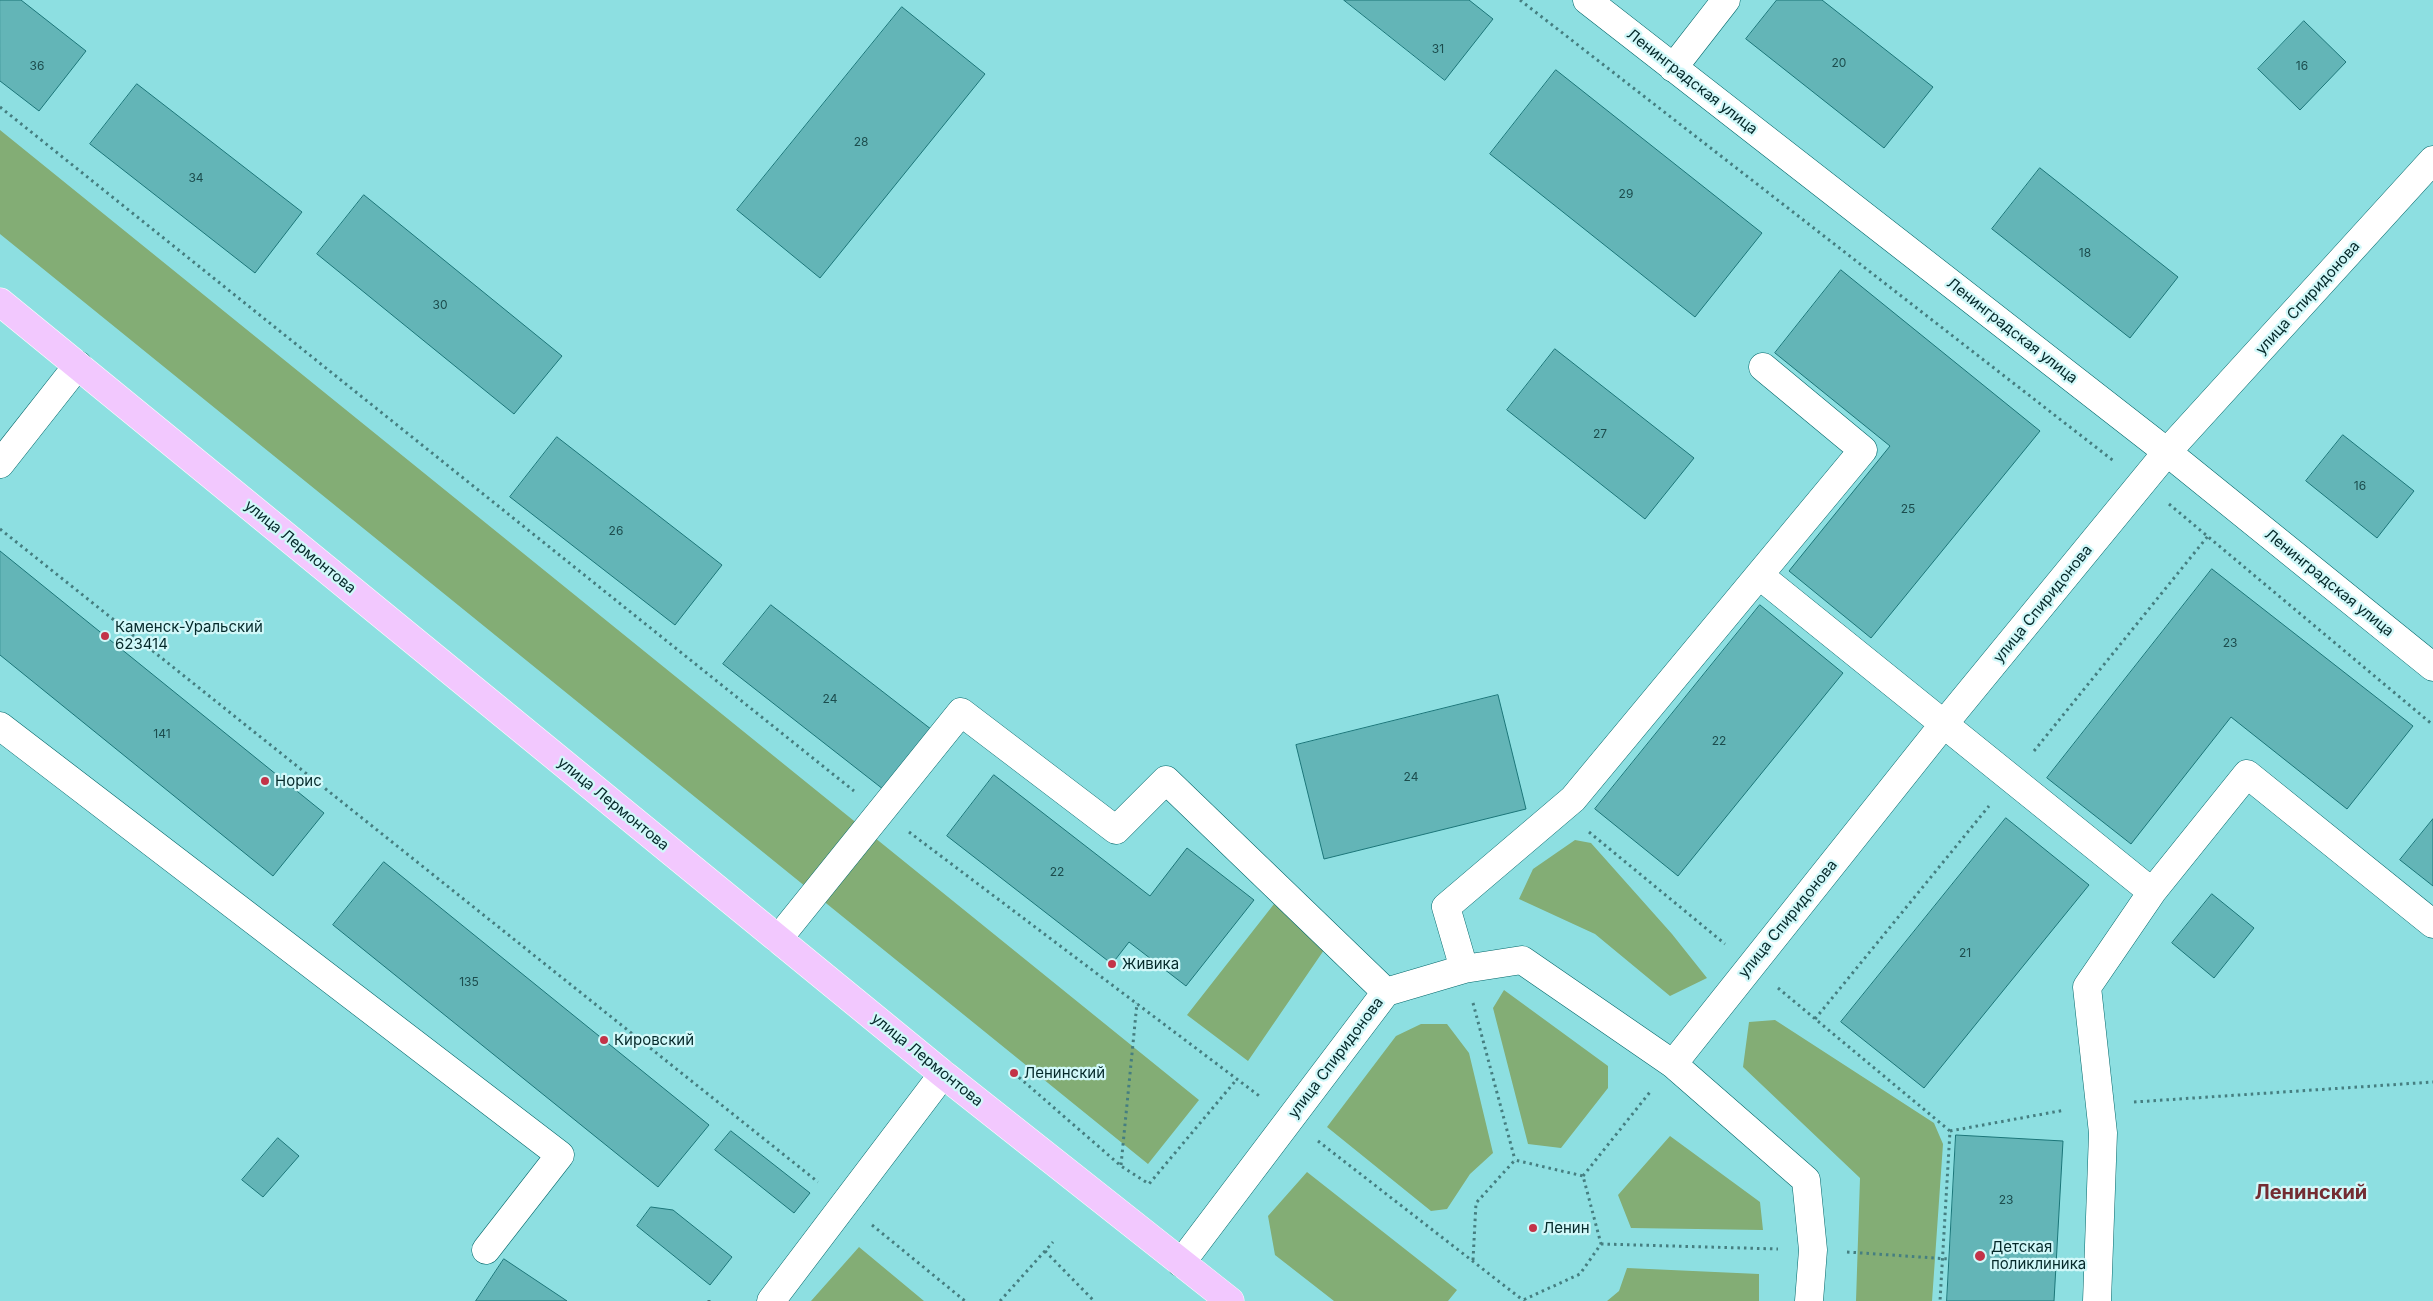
<!DOCTYPE html>
<meta charset="utf-8">
<style>
body{margin:0}
canvas{display:block;background:#8ddfe1}
</style>
<canvas width="2433" height="1301"></canvas>
<script>
const ctx = document.querySelector('canvas').getContext('2d');
ctx.lineJoin = 'round';
function paint(path, color) {
  ctx.fillStyle = color;
  ctx.fill(path, 'evenodd');
}
function trace(path, color, width, dash) {
  ctx.strokeStyle = color;
  ctx.lineWidth = width;
  ctx.lineCap = dash ? 'butt' : 'round';
  ctx.setLineDash(dash || []);
  ctx.stroke(path);
}
function drawText(font, color, halo, rows, align = 'center') {
  ctx.font = font + ' Inter,sans-serif';
  ctx.lineWidth = 4.5;
  ctx.setLineDash([]);
  ctx.textBaseline = 'middle';
  ctx.strokeStyle = halo;
  ctx.fillStyle = color;
  for (const [text, x, y, turn = 0] of rows) {
    ctx.save();
    ctx.translate(x, y);
    ctx.rotate((+turn || 0) * Math.PI / 180);
    ctx.textAlign = isNaN(turn) ? turn : align;
    if (halo) ctx.strokeText(text, 0, 0);
    ctx.fillText(text, 0, 0);
    ctx.restore();
  }
}
paint(new Path2D(`
 M0,130l1199,970 -51,64 -1148,-930z
 M1575,840l16,3 81,91 35,44 -37,18 -75,-62 -76,-35 14,-30z
 M1274,904l50,46 -76,111 -61,-46z
 M1504,990l104,76v22l-47,60 -33,-4 -35,-136z
 M1775,1020l159,103 9,21 -11,157h-76l4,-123 -117,-111 6,-45z
 M1421,1024h26l22,29 24,100 -23,21 -23,35 -16,2 -104,-84 69,-91z
 M1670,1136l90,66 3,28 -132,-2 -13,-33z
 M1307,1172l150,118 -9,11h-114l-59,-46 -7,-39z
 M859,1247l65,54h-113z
 M1627,1268l132,6v27h-152l12,-10z`), '#83ad75');
const building = new Path2D(`
 M0,0h21l65,51 -47,60 -39,-30z
 M1344,0h125l24,19 -48,61z
 M1777,0h45l111,87 -49,61 -138,-109z
 M902,7l83,67 -165,204 -83,-68z
 M2304,21l42,41 -46,48 -42,-41z
 M1556,70l206,163 -67,84 -205,-163z
 M137,84l165,128 -47,61 -165,-129z
 M2040,168l138,109 -48,61 -138,-109z
 M364,195l198,161 -48,58 -197,-160z
 M1841,270l199,161 -169,207 -82,-67 101,-125 -115,-93z
 M1555,349l139,109 -49,61 -138,-109z
 M2343,435l71,56 -37,47 -71,-57z
 M557,437l165,128 -47,60 -165,-128z
 M0,551l324,262 -51,63 -273,-221z
 M2212,569l201,157 -66,83 -116,-92 -100,127 -84,-66z
 M771,605l165,128 -48,60 -165,-129z
 M1760,605l83,68 -165,203 -83,-67z
 M1498,695l28,114 -202,50 -28,-114z
 M994,775l156,121 37,-48 67,52 -68,86 -57,-44 -17,22 -165,-128z
 M2006,818l83,67 -165,203 -83,-66z
 M2433,819v67l-33,-26z
 M384,862l325,263 -51,62 -325,-262z
 M2212,894l42,34 -40,50 -42,-35z
 M731,1131l79,62 -16,20 -79,-63z
 M1956,1135l107,6 -9,160h-107z
 M278,1138l21,18 -36,41 -21,-17z
 M651,1207l22,3 59,47 -22,28 -73,-59z
 M504,1259l63,42h-91z`);
paint(building, '#63b5b7');
trace(building, '#1c7679', 1);
const minor = new Path2D(`
 M1587,0l580,452 266,215
 M1673,68l53,-68
 M0,464l78,-99
 M1759,575l393,317 95,-118 186,150
 M0,726l560,429 -74,95
 M778,939l183,-227 155,118 50,-50 220,212
 M1464,969l-18,-62 127,-108 290,-349 -100,-83
 M1673,1064l270,-339 224,-273 266,-292
 M1181,1263l205,-271 78,-23 58,-9 151,104 133,116 7,70 -4,51
 M771,1301l172,-227
 M2097,1301l6,-168 -16,-146 65,-95`);
const major = new Path2D(`
 M0,302l943,772 287,227`);
trace(minor, '#00676a', 29);
trace(major, '#fff', 29);
trace(new Path2D(`
 M1520,0l595,462
 M0,107l854,684
 M2169,504l264,221
 M0,529l818,653
 M2034,751l174,-215
 M909,832l353,266
 M1589,832l136,112
 M1778,988l172,143 -10,170
 M1473,1003l42,157
 M1815,1019l174,-213
 M1014,1073l107,93 28,18 88,-105
 M2134,1102l299,-20
 M1950,1131l115,-21
 M1318,1141l206,160
 M1121,1165l16,-162
 M1583,1176l67,-84
 M872,1225l93,76
 M1601,1244l177,5
 M1045,1251l49,50
 M1847,1252l102,7
 M1473,1260l3,-57 39,-43 68,16 18,68 -21,30 -57,26
 M709,1301v-1
 M1000,1301l53,-59`), '#457e80', 3, [2.5, 4]);
trace(minor, '#fff', 28);
trace(major, '#f2c8fe', 28);
for (const [x, y, r, color] of [
 [105,636,5,"#c33348"],
 [265,781,5,"#c33348"],
 [1112,964,5,"#c33348"],
 [604,1040,5,"#c33348"],
 [1014,1073,5,"#c33348"],
 [1533,1228,5,"#c33348"],
 [1980,1256,6,"#c33348"]
]) {
  const dot = new Path2D();
  dot.arc(x, y, r, 0, 2 * Math.PI);
  ctx.fillStyle = color;
  ctx.fill(dot);
  trace(dot, '#d1f8f9', 2);
}
drawText('12px', '#1c4c4d', null, [
 ["31",1438,49],
 ["20",1839,63],
 ["36",37,66],
 ["16",2302,66],
 ["28",861,142],
 ["34",196,178],
 ["29",1626,194],
 ["18",2085,253],
 ["30",440,305],
 ["27",1600,434],
 ["16",2360,486],
 ["25",1908,509],
 ["26",616,531],
 ["23",2230,643],
 ["24",830,699],
 ["141",162,734],
 ["22",1719,741],
 ["24",1411,777],
 ["22",1057,872],
 ["21",1965,953],
 ["135",469,982],
 ["23",2006,1200]
]);
drawText('15px', '#05292a', '#d1f8f9', [
 ["Ленинградская улица",1692,82,38],
 ["улица Спиридонова",2308,298,-48],
 ["Ленинградская улица",2012,331,38],
 ["улица Лермонтова",300,547,39],
 ["Ленинградская улица",2329,583,39],
 ["улица Спиридонова",2043,604,-51],
 ["улица Лермонтова",613,804,39],
 ["улица Спиридонова",1788,919,-51],
 ["улица Спиридонова",1336,1058,-53],
 ["улица Лермонтова",927,1060,39]
]);
drawText('15px', '#05292a', '#d1f8f9', [
 ["Каменск-Уральский",115,627],
 ["623414",115,644],
 ["Норис",275,781],
 ["Живика",1122,964],
 ["Кировский",614,1040],
 ["Ленинский",1024,1073],
 ["Ленин",1543,1228],
 ["Детская",1991,1247],
 ["поликлиника",1991,1264]
], 'left');
drawText('bold 20px', '#732c32', '#d1f8f9', [
 ["Ленинский",2311,1193]
]);
</script>
